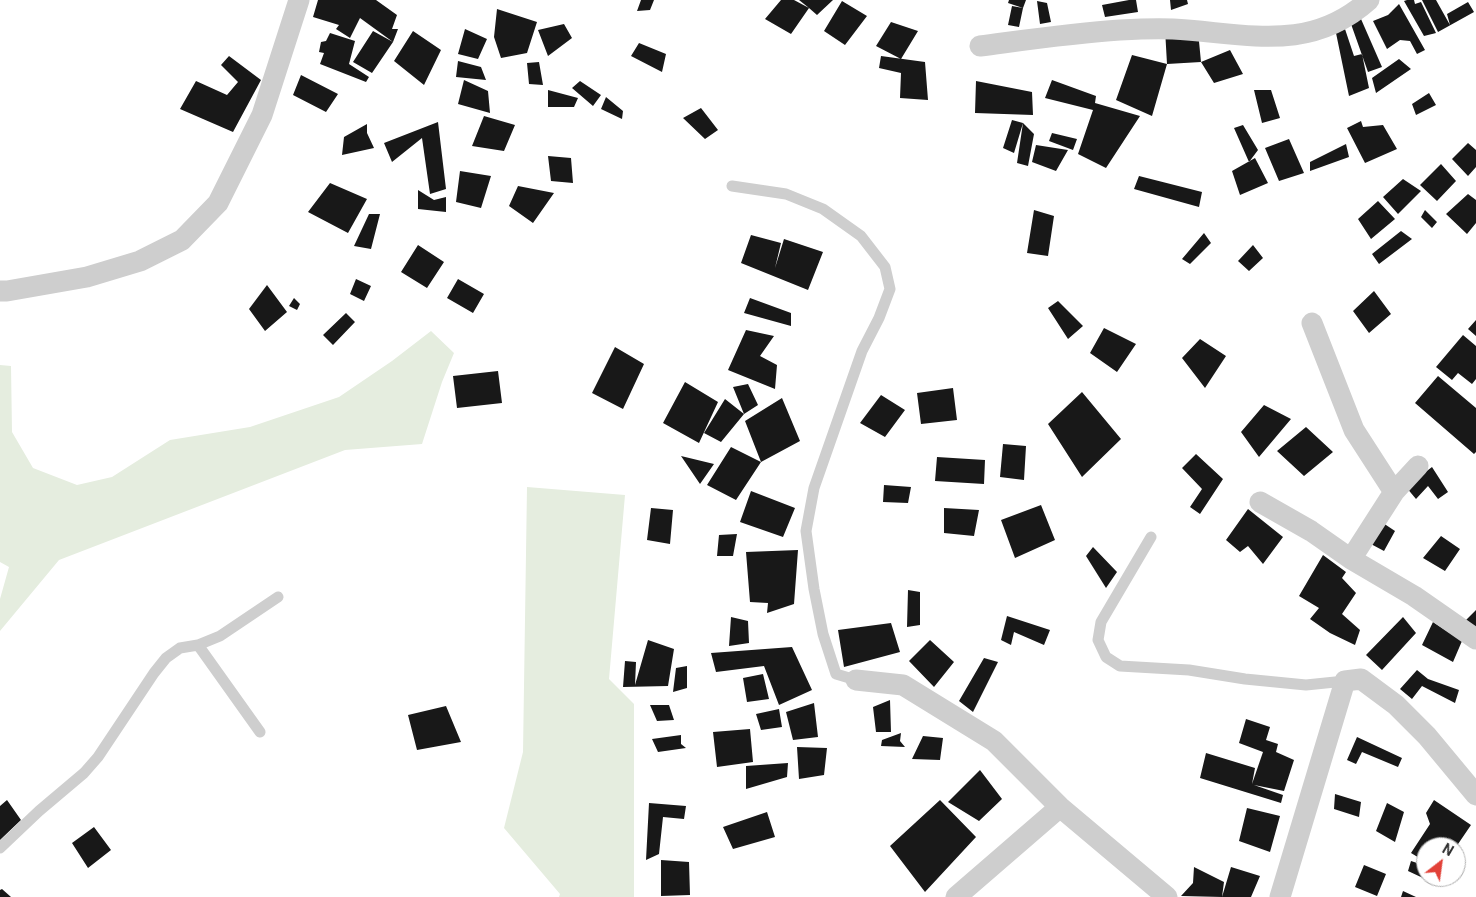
<!DOCTYPE html>
<style>
body{margin:0}
#map{position:relative;width:1476px;height:897px;overflow:hidden;background:#fff;font-family:Roboto,sans-serif}
canvas{display:block}
.north{position:absolute;left:1416px;top:837px;width:50px;height:50px;box-sizing:border-box;background:#fff;border:1px solid #adadad;border-radius:50%;rotate:30deg;font-size:14px;font-weight:700;line-height:20px;text-align:center;color:#313131}
.north::after{content:'';display:block;margin:auto;width:18px;height:22px;background:#e24138;clip-path:polygon(50% 0,100% 100%,50% 72%,0 100%)}
</style>
<div id="map">
<canvas width="1476" height="897"></canvas>
<div class="north">N</div>
</div>
<script>
const ctx = document.querySelector('canvas').getContext('2d');
ctx.lineJoin = 'round';
function paint(path, color) {
  ctx.fillStyle = color;
  ctx.fill(path, 'evenodd');
}
function trace(path, color, width, dash) {
  ctx.strokeStyle = color;
  ctx.lineWidth = width;
  ctx.lineCap = dash ? 'butt' : 'round';
  ctx.setLineDash(dash || []);
  ctx.stroke(path);
}
paint(new Path2D(`
 M431,331l23,22 -12,29 -20,62 -77,6 -286,110 -59,71v-32l9,-32 -9,-5v-197l11,1 1,66 21,36 44,17 35,-8 58,-37 80,-13 89,-30 53,-36z
 M527,487l98,8 -16,184 25,25v193h-75l1,-3 -56,-66 19,-76z`), '#e5eddf');
paint(new Path2D(`
 M318,0h58l21,15 -5,14h6l-5,13 -33,-24 -10,20 -14,-9 3,-4 -26,-8z
 M641,0h13l-4,10 -13,1z
 M781,0h13l15,8 -10,-8h34l-16,15 -8,-7 -18,26 -26,-15z
 M1009,0h17l-3,8 -15,-5z
 M1129,0h7l2,12 -33,5 -3,-12z
 M1170,0h17l1,4 -17,6z
 M1407,0h7l1,4 6,-2 15,31 -12,3 -20,-35z
 M1422,0h14l14,25 -3,-11 21,-12 6,10 -36,20z
 M842,1l25,15 -22,29 -21,-14z
 M1037,1l10,2 4,19 -11,2z
 M1399,4l26,46 -8,4 -7,-13 -10,-1 -13,9 -14,-28 15,-6z
 M1012,6l11,2 -4,19 -11,-2z
 M497,9l40,13 -10,31 -26,5 -7,-21z
 M1361,19l21,48 -14,5 -17,-48z
 M891,22l27,9 -17,28 -25,-13z
 M564,24l8,14 -24,18 -10,-26z
 M465,29l22,10 -9,20 -20,-5z
 M1165,29l33,2 3,31 -34,2 -15,52 -36,-16 16,-45 35,9z
 M1345,29l9,27 8,-2 7,34 -20,8 -13,-63z
 M373,31l20,11 -21,31 -19,-11z
 M413,31l28,19 -17,35 -30,-24z
 M330,33l25,8 -6,23 20,13 -3,5 -46,-18 4,-11 -5,-1 2,-10 5,-1z
 M639,43l27,11 -4,18 -31,-16z
 M1230,50l13,24 -29,9 -13,-21z
 M229,56l32,24 -28,52 -53,-23 16,-28 31,14 11,-13 -17,-17z
 M881,56l44,6 3,38 -28,-2 1,-25 -22,-5z
 M1399,59l12,10 -35,24 -4,-15z
 M458,61l23,6 5,13 -30,-3z
 M539,62l4,23 -14,-1 -2,-21z
 M301,75l37,19 -12,18 -33,-17z
 M464,80l24,11 2,22 -32,-9z
 M1052,80l44,16 -1,7 45,13 -34,52 -28,-14 15,-44 -48,-12z
 M580,81l21,14 -8,11 -21,-18z
 M976,81l56,11 1,23 -58,-2z
 M548,90l30,8 -4,9h-26z
 M1254,90h17l9,28 -18,5z
 M1429,93l7,12 -20,10 -4,-11z
 M606,97l17,14 -1,8 -21,-10z
 M701,108l17,22 -13,9 -22,-21z
 M484,116l31,9 -11,26 -32,-5z
 M1012,120l11,3 -9,30 -11,-5z
 M1361,121l2,6 20,-2 14,24 -32,14 -18,-35z
 M438,122l8,67 -16,5 -8,-56 -30,24 -8,-19z
 M1023,123l11,11 -6,32 -11,-3z
 M367,124v9l7,15 -32,7 2,-18z
 M1243,125l15,25 -9,12 -15,-34z
 M1052,133l25,6 -4,11 -24,-9z
 M1289,139l15,34 -25,8 -14,-33z
 M1468,143l8,7v17l-8,9 -16,-17z
 M1346,144l3,13 -39,14v-9z
 M1036,145l32,5 -12,21 -24,-9z
 M548,156l23,2 2,25 -22,-2z
 M1255,158l13,25 -28,12 -8,-24z
 M1441,164l15,17 -19,20 -17,-16z
 M460,171l31,5 -10,32 -25,-6z
 M1139,176l63,16 -3,15 -65,-18z
 M1403,179l18,12 -23,23 -15,-17z
 M330,183l37,16 -19,34 -40,-21z
 M518,186l36,7 -21,30 -24,-17z
 M418,190l16,10 12,-3v15l-28,-3z
 M1468,194l8,6v23l-9,11 -21,-20z
 M1378,201l17,18 -24,20 -13,-20z
 M1034,210l20,6 -6,40 -21,-3z
 M1425,210l12,12 -5,6 -11,-11z
 M369,214h11l-9,35 -17,-3z
 M1401,231l11,8 -33,25 -7,-10z
 M1204,233l7,10 -21,21 -8,-5z
 M751,235l30,8 -6,25 9,-29 39,13 -15,38 -67,-27z
 M418,245l26,17 -17,26 -26,-16z
 M1253,245l10,13 -14,13 -11,-10z
 M356,279l15,7 -7,15 -14,-7z
 M458,279l26,15 -11,19 -26,-15z
 M267,285l20,27 -22,19 -16,-22z
 M1374,291l17,23 -22,19 -16,-22z
 M294,298l6,6 -3,6 -8,-4z
 M750,298l41,15v13l-47,-13z
 M1058,301l25,25 -15,13 -20,-31z
 M346,313l9,9 -22,23 -10,-10z
 M1476,320v16l-8,-7z
 M1104,328l32,16 -19,28 -27,-19z
 M746,330l28,6 -14,20 17,9 -2,24 -47,-19z
 M1463,335l13,11v33l-4,5 -14,-11 -6,7 -16,-13z
 M1200,339l26,17 -21,32 -23,-30z
 M615,347l29,17 -21,45 -31,-16z
 M498,371l4,32 -45,5 -4,-32z
 M1438,376l38,32v44l-2,2 -59,-51z
 M685,382l33,20 -19,41 -36,-20z
 M748,384l10,21 -14,9 -11,-27z
 M953,388l4,32 -36,4 -4,-31z
 M1082,392l39,47 -39,38 -34,-53z
 M881,395l24,15 -20,27 -25,-14z
 M782,398l18,43 -39,21 -16,-41z
 M725,399l19,15 -23,28 -17,-9z
 M1264,405l27,14 -32,38 -18,-25z
 M1306,427l27,25 -29,24 -27,-25z
 M1003,444l23,2 -2,34 -24,-3z
 M731,447l30,15 -25,38 -29,-15z
 M1196,454l27,25 -23,35 -10,-7 12,-18 -20,-21z
 M681,456l33,8 -14,20z
 M937,457l48,3 -1,24 -49,-3z
 M1432,467l16,25 -10,7 -10,-13 -12,13 -10,-12z
 M884,485l27,2 -3,16 -25,-1z
 M751,491l44,17 -12,29 -43,-15z
 M1041,505l14,35 -40,18 -14,-38z
 M651,508l22,2 -3,34 -23,-4z
 M944,508l35,2 -5,26 -30,-3z
 M1248,509l35,28 -20,27 -15,-18 -8,6 -14,-12z
 M1383,523l12,8 -11,20 -15,-8z
 M737,534l-4,22h-16l2,-21z
 M1441,536l19,13 -15,22 -22,-13z
 M1093,547l24,25 -11,16 -20,-32z
 M798,550l-4,54 -27,9 1,-10 -18,-1 -4,-50z
 M1323,555l23,17 -4,6 14,15 -14,21 18,16 -5,15 -25,-12 -20,-14 9,-11 -20,-12z
 M908,590l12,2v33l-13,2z
 M1476,610v18l-10,-8z
 M1007,616l43,14 -6,15 -30,-13 -3,13 -10,-5z
 M731,617l17,4 1,22 -20,3z
 M1403,617l13,16 -34,37 -16,-15z
 M1433,622l29,19 -9,21 -31,-17z
 M891,623l9,29 -56,15 -6,-37z
 M648,640l26,9 -6,37 -45,1 2,-26 11,1 -1,23z
 M930,640l24,22 -20,25 -25,-26z
 M792,647l20,43 -33,15 -15,-39 -48,6 -5,-19z
 M984,658l14,4 -25,50 -14,-11z
 M687,666v22l-14,4 3,-24z
 M1417,670l11,9 31,11 -4,13 -33,-17 -10,13 -12,-10z
 M763,674l6,25 -22,3 -4,-24z
 M890,700l1,32h-15l-3,-25z
 M814,703l4,34 -25,3 -7,-28z
 M650,705h19l5,15 -17,1z
 M446,706l15,36 -44,8 -9,-35z
 M779,709l3,18 -21,3 -5,-16z
 M1246,719l24,8 -4,13 12,4 -2,8 18,8 -10,31 -30,-6 29,10 -2,8 -81,-25 6,-25 49,15 -3,16 11,-32 -24,-9z
 M750,729l3,33 -36,5 -4,-35z
 M901,733l-1,8 5,6 -24,-1 1,-6z
 M681,735v9l5,4 -28,4 -6,-13z
 M923,736l20,2 -3,22 -28,-1z
 M1357,737l45,21 -4,9 -36,-15 -6,12 -9,-4z
 M797,747l30,1 -3,27 -25,4z
 M788,763l-1,14 -41,12v-23z
 M980,770l22,29 -23,22 -31,-19z
 M1335,794l26,8 -2,15 -25,-8z
 M7,800l14,20 -21,20v-34z
 M940,800l36,37 -51,55 -35,-46z
 M1434,800l37,25 -15,22h-30v15l-15,-9 19,-29 -4,-11z
 M649,803l37,3 -2,13 -21,-2 -4,37 -13,6z
 M1387,803l17,9 -9,30 -19,-11z
 M1247,808l33,8 -10,36 -31,-11z
 M767,812l8,25 -42,12 -10,-22z
 M94,827l17,23 -23,18 -16,-25z
 M661,860l28,2 1,33 -29,1z
 M1411,861l15,5v11h13l-1,8 -30,-14z
 M1364,865l22,9 -9,22 -22,-9z
 M1194,867l30,15 -2,15 -41,-1 12,-13z
 M1231,867l29,9 -9,21h-29z
 M2,889l9,8h-11v-7z
 M1403,891l13,6h-15z`), '#181818');
trace(new Path2D(`
 M732,186l54,8 37,15 38,27 24,31 5,22 -11,29 -17,33 -48,137 -8,43 8,58 9,45 13,40 20,6
 M1151,537l-50,85 -3,18 8,17 14,9 69,4 56,9 61,6 39,-4
 M198,645l22,-9 58,-39
 M0,848l39,-37 45,-38 14,-16 56,-84 12,-15 14,-10 18,-3 62,87`), '#cecece', 11);
trace(new Path2D(`
 M980,46c46,-6 93,-13 140,-16 17,-1 36,-2 53,-1 73,4 136,25 196,-29
 M0,291h7l80,-14 53,-16 42,-21 36,-37 44,-88 37,-115
 M1312,323l42,107 40,62
 M1260,502l51,29 40,28 63,37 62,43
 M1351,559l43,-67 24,-26
 M856,680l47,5 91,56 66,66 107,90
 M956,897l104,-90
 M1280,897l65,-216 16,-2 35,26 31,31 49,59`), '#cecece', 21);
</script>
